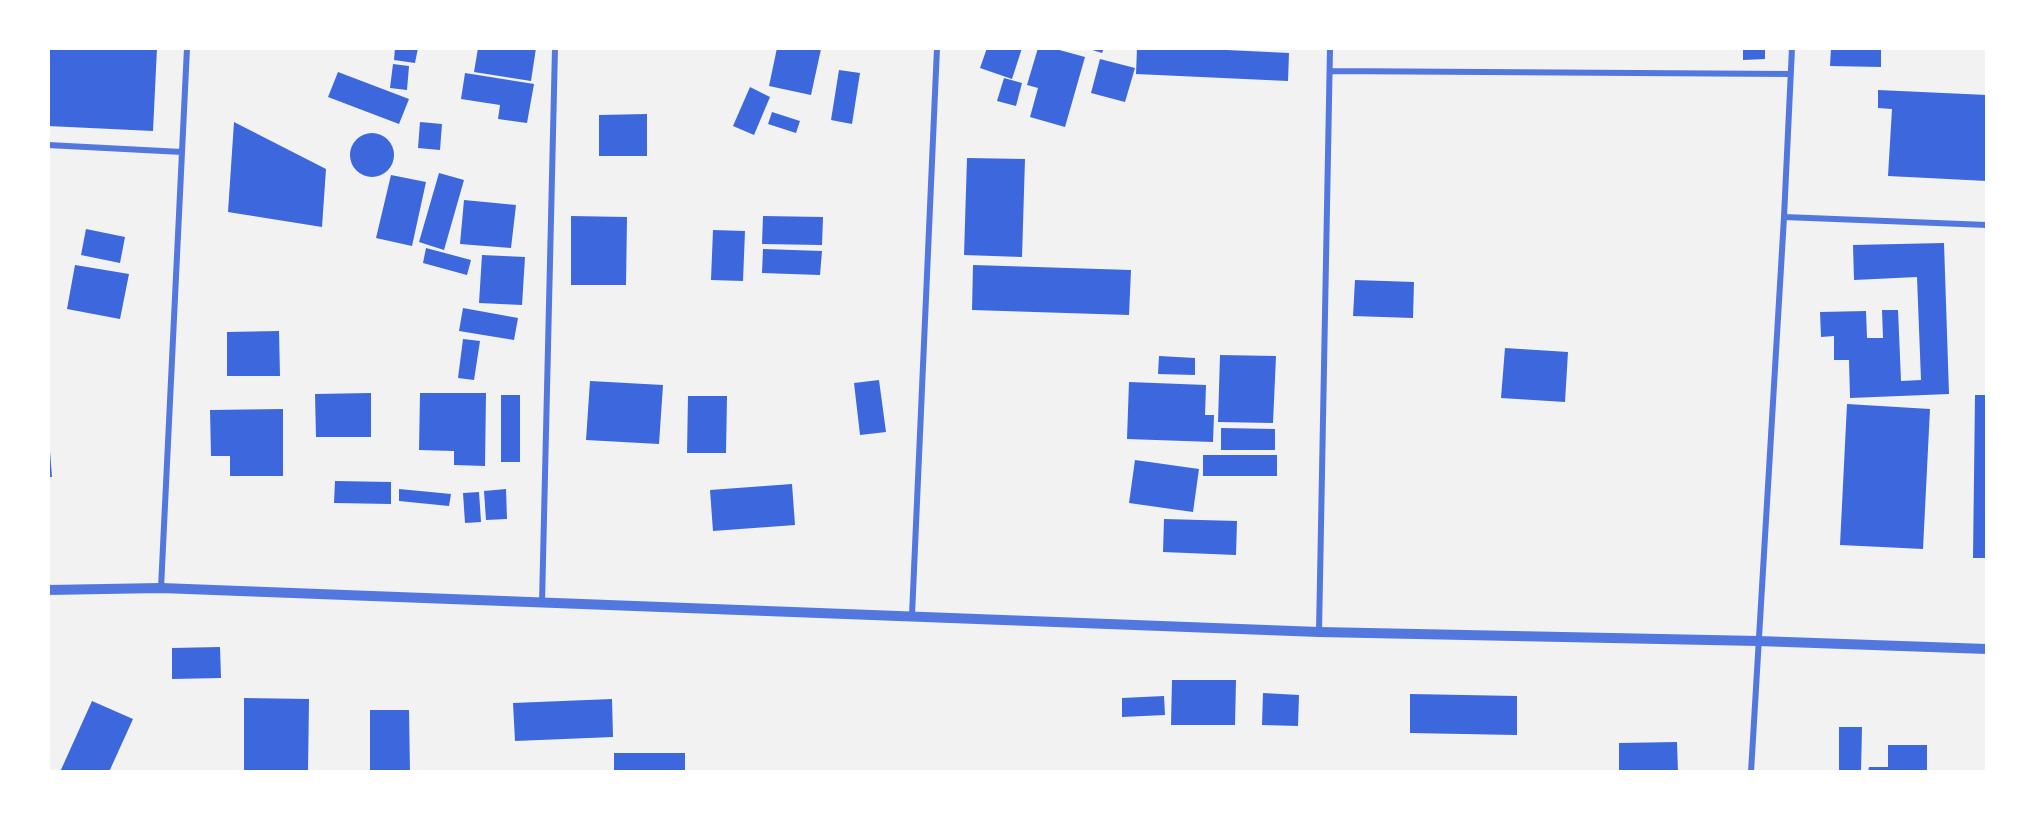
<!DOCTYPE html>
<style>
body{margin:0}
#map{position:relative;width:2035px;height:820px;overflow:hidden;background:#f2f2f2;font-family:"Source Serif 4",serif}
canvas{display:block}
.frame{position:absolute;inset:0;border:50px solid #fff;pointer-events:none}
</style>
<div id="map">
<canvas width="2035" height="820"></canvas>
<div class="frame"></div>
</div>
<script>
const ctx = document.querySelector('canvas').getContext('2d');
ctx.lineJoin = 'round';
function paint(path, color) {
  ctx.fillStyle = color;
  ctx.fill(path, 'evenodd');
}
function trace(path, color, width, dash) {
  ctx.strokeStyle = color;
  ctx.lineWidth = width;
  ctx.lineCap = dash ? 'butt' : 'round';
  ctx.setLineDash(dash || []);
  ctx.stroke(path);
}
paint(new Path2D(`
 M48,48h109l-4,83 -105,-5z
 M395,48h23l-3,15 -21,-3z
 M478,48h58l-5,33 -57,-9z
 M777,48l44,1 -10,46 -42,-9z
 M987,48h35l-10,31 -32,-11z
 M1038,48h14l33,9 -20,70 -35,-10 8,-29 -11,-3z
 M1086,48h18l-2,5z
 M1137,48h48l104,5 -1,28 -152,-7z
 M1743,48h22v11l-22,1z
 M1831,48h50v19l-51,-1z
 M1100,59l35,9 -10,34 -34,-9z
 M393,64l16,2 -2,24 -17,-2z
 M839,70l21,3 -8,51 -21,-4z
 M338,72l71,27 -10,25 -71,-27z
 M465,73l69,11 -7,39 -29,-4 2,-14 -39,-6z
 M1004,78l18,5 -6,23 -19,-5z
 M750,87l20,10 -16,38 -21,-9z
 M1878,90l109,5v86l-99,-5 4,-67 -14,-1z
 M772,112l28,9 -4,12 -28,-9z
 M647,114v42h-48v-41z
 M234,122l92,47 -4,58 -94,-15z
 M420,122l22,2 -2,26 -22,-2z
 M350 155a22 22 0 1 1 44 0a22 22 0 1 1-44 0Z
 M967,158l58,1 -3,98 -58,-2z
 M439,173l25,7 -20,70 -25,-8z
 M391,175l35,7 -14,64 -36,-8z
 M464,200l52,5 -5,43 -51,-4z
 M571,216l56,1 -1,68h-55z
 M763,216l60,1 -1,28 -60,-1z
 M86,229l39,8 -5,26 -39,-8z
 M713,230l32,1 -2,50 -32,-1z
 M1944,243l5,151 -99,4 -1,-38h-15v-24l-13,1 -1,-25 46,-1 1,27h16l-1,-28h16l3,71 20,-1 -4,-103 -63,3 -1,-35z
 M426,248l45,12 -4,15 -44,-12z
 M763,249l59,2 -2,24 -58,-2z
 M482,255l43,2 -3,48 -43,-2z
 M75,265l54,9 -9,45 -53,-10z
 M973,265l158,5 -2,45 -157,-5z
 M1355,280l59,2 -1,36 -60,-2z
 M463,308l55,10 -4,22 -55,-9z
 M279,331l1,45h-53v-44z
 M463,339l17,2 -6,39 -16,-2z
 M1505,348l63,4 -3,50 -64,-4z
 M1220,355l56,1 -3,67 -55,-1z
 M1159,356l36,2v17l-37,-1z
 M879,380l7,52 -26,3 -6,-52z
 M590,381l73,4 -4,59 -73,-4z
 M1129,382l77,3 -1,30h9l-1,27 -86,-3z
 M371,393v44h-55l-1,-43z
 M420,393h66l-1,73 -31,-1v-14l-35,-1z
 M501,395h19v67h-19z
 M1975,395h12v163h-14z
 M688,396h39l-1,57h-39z
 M1847,404l83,5 -7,140 -83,-4z
 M283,409v67h-53v-20h-19l-1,-46z
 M1221,428l54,1v21h-54z
 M50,451l2,26h-4v-25z
 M1203,455h74v21h-74z
 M1135,460l64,9 -6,43 -64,-9z
 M335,481l56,1v22l-57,-1z
 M792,484l3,41 -82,6 -3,-41z
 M399,489l52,5 -2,12 -50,-5z
 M506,489l1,30 -21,1 -2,-29z
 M479,492l2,30 -16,1 -2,-30z
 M1164,519l73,2 -1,34 -73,-3z
 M220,647l1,31 -49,1v-31z
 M1172,680h64l-1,45h-64z
 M1263,693l36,2 -1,31 -36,-1z
 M1410,694l107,2v39l-107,-2z
 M1164,696l1,19 -43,2v-19z
 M244,698l65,1 -1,73h-64z
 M612,699l1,38 -98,4 -2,-38z
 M92,701l41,18 -24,53h-49z
 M370,710h39l1,62h-40z
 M1839,727h23l-1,45h-22z
 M1677,742l1,30h-59v-29z
 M1888,745h39v27h-59l1,-5h19z
 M614,753h71v19h-71z`), '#3d67dc');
trace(new Path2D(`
 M1330,71l460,3
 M48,145l134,7
 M1784,217l203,8
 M161,588l26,-540
 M542,603l13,-555
 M912,615l25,-567
 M1319,632l11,-584
 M1751,772l33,-555 8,-169`), '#5277de', 6);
trace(new Path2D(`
 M48,590l113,-2 1158,44 439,9 229,8`), '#5277de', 10);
</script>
